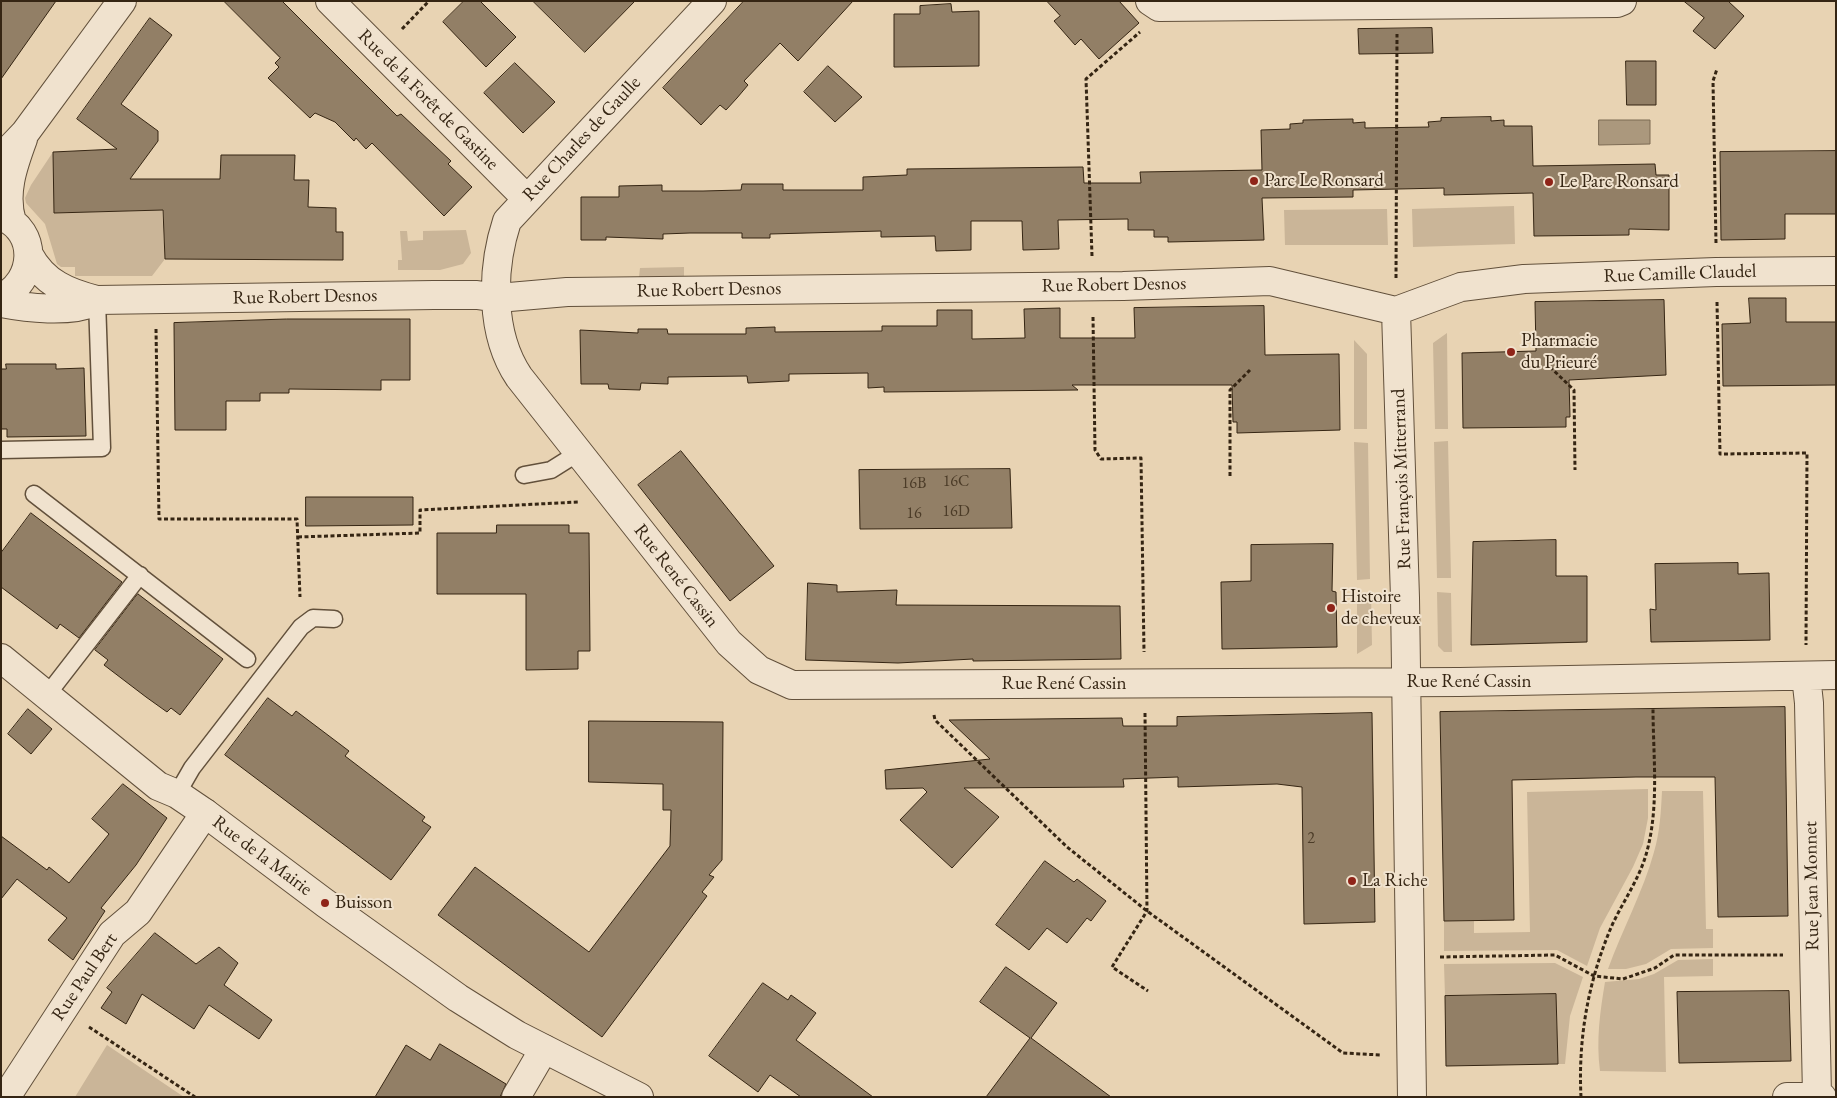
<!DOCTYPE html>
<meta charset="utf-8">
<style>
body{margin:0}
#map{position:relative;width:1837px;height:1098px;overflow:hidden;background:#e8d3b3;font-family:"EB Garamond",serif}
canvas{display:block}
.frame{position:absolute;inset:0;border:2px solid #352513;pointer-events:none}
</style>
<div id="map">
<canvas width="1837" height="1098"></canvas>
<div class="frame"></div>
</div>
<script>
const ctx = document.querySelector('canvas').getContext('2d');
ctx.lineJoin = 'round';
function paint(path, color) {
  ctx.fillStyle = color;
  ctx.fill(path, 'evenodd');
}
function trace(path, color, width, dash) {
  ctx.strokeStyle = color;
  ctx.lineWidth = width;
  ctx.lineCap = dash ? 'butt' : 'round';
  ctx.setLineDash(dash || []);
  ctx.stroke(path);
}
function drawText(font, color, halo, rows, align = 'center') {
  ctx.font = font + ' "EB Garamond",serif';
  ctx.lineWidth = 4;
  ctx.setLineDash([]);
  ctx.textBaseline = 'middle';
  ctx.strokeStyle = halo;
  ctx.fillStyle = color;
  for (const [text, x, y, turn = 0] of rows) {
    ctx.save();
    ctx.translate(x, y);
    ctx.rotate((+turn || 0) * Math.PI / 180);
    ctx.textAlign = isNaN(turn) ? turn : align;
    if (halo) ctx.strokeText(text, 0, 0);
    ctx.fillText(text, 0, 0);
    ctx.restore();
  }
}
paint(new Path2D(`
 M53,152l1,61 108,-3 3,49 -13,17h-77v-9h-14l-4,-3 -12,-40 -19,-21 -1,-5 6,-13z
 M1514,206l1,38 -102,3 -1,-38z
 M1387,209l1,36h-103l-1,-35z
 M466,230l5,23 -8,11 -23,6h-42v-10h4l-2,-29h7l1,10 15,-1v-9z
 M684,267v9l-45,1 1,-9z
 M1447,333l1,96h-13l-2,-86z
 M1354,340l13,14v75h-13z
 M1448,441l3,137h-14l-3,-136z
 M1354,442l14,1 2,136 -13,1z
 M1437,592l14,1 1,59h-8l-6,-6z
 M1357,594h14l1,51 -15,9z
 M1648,789v29l-5,26 -10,23 -33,61 -13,38 -30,-16 -113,1v-30h30v12l56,-1 -3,-140z
 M1662,791h41l3,138h7v19l-42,1 -25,15 -20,5h-18c14,-39 35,-77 46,-117 6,-20 7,-41 8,-61z
 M1713,959v17l-49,1 2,95 -66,-1c-4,-31 0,-59 5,-89l34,-3 15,-5 24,-14z
 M1555,963l28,14 -13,39 -5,48h-7l-2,-69 -111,1 -1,-32z
 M107,1045l77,52h-109z`), '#cab598');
const water = new Path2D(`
 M1599,120h51v24l-51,1z`);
paint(water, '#ab987d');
trace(water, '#7c6a53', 1);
const building = new Path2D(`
 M1,1h55l-55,78z
 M224,1h58l115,115 4,-2 50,47 -3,3 24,23 -28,29 -72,-73 -6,6 -10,-11 -2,3 -19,-19 -20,-9 -5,5 -42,-40 11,-11 -4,-4 5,-5z
 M464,1h16l36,36 -30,30 -43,-45z
 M533,1h102l-50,51z
 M744,1h109l-55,60 -18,-18 -36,38 4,4 -11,13 -11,12 -6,-5 -19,20 -38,-37z
 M1047,1h72l20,22 -40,36 -18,-20 -6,6 -21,-24 6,-5z
 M1684,1h44l16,15 -29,33 -22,-18 11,-13z
 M951,4l1,8 27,-1v55l-85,1v-53h26v-8z
 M150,18l22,17 -51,69 37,27v10l-28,38h90l1,-24h74l-1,25h15l-1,27 28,1v24h7v28l-178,-1 -2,-49 -109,3 -1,-61 64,-3 -40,-30z
 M1432,28l1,25 -74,1 -1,-25z
 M1626,61h30v44h-29z
 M515,63l40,39 -32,31 -39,-40z
 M828,66l34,31 -27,25 -31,-30z
 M1491,117v4l13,-1v6h28l1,40 122,-2 1,11h13v55l-40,-1v6l-95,1 -1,-43 -89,2v-7l-91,2v7l-91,1 2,42 -96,2v-5h-14v-7h-26v-11l-70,1 1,29 -36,1 -1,-29h-51v29l-35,1 -1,-15 -54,1v-6l-111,3v4h-28v-5h-52l-27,1v5l-57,-2v3h-25v-43h38v-11l43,-1v6h41l38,-1 1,-6h41v6h80v-13l44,-2v-6l176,-2 1,16h57l-1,-11 122,-2 -1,-40 29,-1v-5l13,-1v-3l50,-1v4l12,-1v6l64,-1 -1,-5 13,-1v-3z
 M1836,151v63h-51v25l-64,1 -1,-88z
 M1749,298h37v24h50v63l-113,1 -1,-62 28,-1z
 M1664,300l2,75 -97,5 1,37h-4v10l-103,1 -1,-75 74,-2 -1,-49z
 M1264,306l1,49 74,-1 1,76 -103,3v-11h-4l-1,-37h-160l6,5 -194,2v-5l-16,1v-15l-79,1v7l-41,2 -1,-7 -79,1v7l-27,-1 -1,7 -31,-1 -1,-5h-27l-1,-54 58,3v-4h29l1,5h78v-6l29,-1v5l107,-1v-5h55v-16h35v29l53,-1 -1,-29 36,-1v30h75l-1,-30z
 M287,319h123v61h-29v10l-92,-1v4h-29v8h-34v29h-51l-1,-107z
 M6,364h50v5l28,-1 2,68 -79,1v-8h-6v-60h5z
 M681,451l93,115 -44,35 -92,-116z
 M1010,469l2,59 -152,1 -1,-59z
 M306,497h107v28l-107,1z
 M31,513l91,69 -43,56 -19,-14 -3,5 -56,-42v-34z
 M497,525h72v8h20l1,118h-12v18l-52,1v-76h-89v-61h59z
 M1556,540v36h31v66l-116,3 2,-103z
 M1333,544l-1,47 4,1 1,55 -115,2 -1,-67 30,-1v-36z
 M1738,563v11l31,-1 1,67 -119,2 -1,-33 6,1 -1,-46z
 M808,583l29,2v7l60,-2 -1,15 224,1 1,53 -148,2v-2l-75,4 -92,-3z
 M138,594l85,65 -43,56 -9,-7 -4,4 -21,-15 -42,-32 4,-5 -13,-10z
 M268,698l24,18 4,-5 53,40 -4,5 80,61 -3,4 9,6 -40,53 -166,-125z
 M1785,707l3,209 -70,1 -3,-140h-79l-124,3 2,140 -70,1 -4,-209z
 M28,709l24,20 -21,25 -23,-20z
 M1372,713l3,209 -71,2 -2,-137 -25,-3 -99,3v-10l-55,2 1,8 -160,1 35,29 -47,51 -52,-48 27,-28 -4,-4 -37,1 -1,-19 105,-11 -41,-39 173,-2 1,8h54v-9z
 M589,721l134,1 -1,138 -13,15 5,2 -12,15 5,4 -105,141 -164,-122 37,-48 114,85 81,-106 1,-36h-8v-26l-74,-2z
 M123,784l44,34 -31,47 -35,43 4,3 -32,49 -25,-20 19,-22 -50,-39 -16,20v-63l46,34 2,-3 20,16 40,-49 -17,-15z
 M1045,861l29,21 3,-3 29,22 -15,20 -4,-3 -20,25 -20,-15 -18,22 -33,-25z
 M155,933l41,31 23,-17 19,16 -14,22 48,35 -13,19 -50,-34 -15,24 -52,-35 -16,30 -25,-16 11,-16 -5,-4z
 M1006,967l51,36 -26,35 80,59h-125l44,-59 -50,-36z
 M763,983l25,17 3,-5 25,18 -20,27 77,57h-72l-31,-22 -12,17 -49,-36z
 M1789,991l2,70 -112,2 -2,-71z
 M1556,994l2,70 -112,2 -1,-70z
 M440,1044l66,40 -6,13h-125l31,-52 24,15z`);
paint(building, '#927f66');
trace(building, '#352513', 1);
const service = new Path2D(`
 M1,450l101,-2 -5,-148
 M524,475l27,-5 27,-17
 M34,494l213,165
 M47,695l93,-120
 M177,794l15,-26 109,-141 12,-9 21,1`);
const minor = new Path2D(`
 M330,1l196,197
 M712,1l-205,220c-16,49 -17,113 12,156l210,266 30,27 33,15 668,-3 376,-7
 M1150,1l9,6 458,-4 5,-2
 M1,158l24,-25 97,-132
 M1,216c38,15 35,65 0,82
 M12,222c-9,-28 1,-56 11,-83
 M29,255c15,28 39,38 68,45l337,-5h43l21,3 69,-6 556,-6 147,-5 126,30 65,-24 63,-8 192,-7 120,-1
 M1,303c25,5 69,10 93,-1
 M1396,311l9,287 7,499
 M1806,676l3,27 8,393
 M6,1097l106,-163 26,-22 67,-99
 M516,1097l28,-48
 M1787,1097h35`);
const tertiary = new Path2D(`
 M1,658l157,128 19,8 28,19 120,90 133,95 59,37 122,62`);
trace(service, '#62503b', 19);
trace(minor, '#62503b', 30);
trace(tertiary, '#62503b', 30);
trace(new Path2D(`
 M402,29l27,-28
 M1716,243l-3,-162 4,-12
 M1092,256l-6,-177 54,-47
 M1396,278l1,-244
 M1717,302l3,152 87,-1 -1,192
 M1093,317l2,133 6,9 40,-1 3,194
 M156,329l3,190h138l3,78
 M1550,367l24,23 1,80
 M1230,476v-86l20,-20
 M298,537l122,-4v-23l158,-8
 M1145,713l2,198 -35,56 36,24
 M934,715l1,5 132,127 80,64 196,142 38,2
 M1440,957l115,-2 39,21 29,3 32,-11 19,-13h109
 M89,1027l106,70
 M1581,1097c-3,-58 7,-114 29,-167 10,-24 27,-47 35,-72 15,-48 8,-101 8,-150`), '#352513', 3, [4, 2.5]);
trace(service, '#f0e2ce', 16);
trace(minor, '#f0e2ce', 28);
trace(tertiary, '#f0e2ce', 28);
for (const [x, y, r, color] of [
 [1254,181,5,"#8f2418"],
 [1549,182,5,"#8f2418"],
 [1511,352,5,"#8f2418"],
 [1331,608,5,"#8f2418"],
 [1352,881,5,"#8f2418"],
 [325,903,5,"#8f2418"]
]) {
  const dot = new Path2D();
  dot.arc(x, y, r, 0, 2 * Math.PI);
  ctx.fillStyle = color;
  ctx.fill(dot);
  trace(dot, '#f0e2ce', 2);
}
drawText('16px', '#4c3c28', null, [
 ["16C",956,482],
 ["16B",914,484],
 ["16D",956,512],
 ["16",914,514],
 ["2",1311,839]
]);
drawText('19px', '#352513', '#f0e2ce', [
 ["Rue de la Forêt de Gastine",428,100,45],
 ["Rue Charles de Gaulle",582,139,-47],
 ["Rue Camille Claudel",1680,274,-2],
 ["Rue Robert Desnos",1114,285,-1],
 ["Rue Robert Desnos",709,290,-1],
 ["Rue Robert Desnos",305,297,-1],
 ["Rue François Mitterrand",1402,479,-92],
 ["Rue René Cassin",676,576,52],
 ["Rue René Cassin",1469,682],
 ["Rue René Cassin",1064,684],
 ["Rue de la Mairie",262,856,37],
 ["Rue Jean Monnet",1812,886,-91],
 ["Rue Paul Bert",85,977,-56]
]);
drawText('19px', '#352513', '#f0e2ce', [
 ["Parc Le Ronsard",1264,181],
 ["Le Parc Ronsard",1559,182],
 ["Pharmacie",1521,341],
 ["du Prieuré",1521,363],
 ["Histoire",1341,597],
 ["de cheveux",1341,619],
 ["La Riche",1362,881],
 ["Buisson",335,903]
], 'left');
</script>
